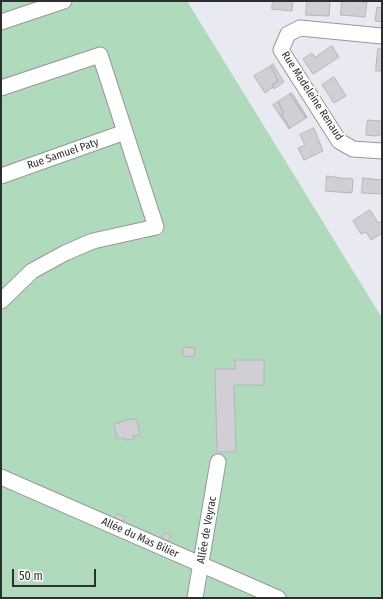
<!DOCTYPE html>
<meta charset="utf-8">
<style>
body{margin:0}
#map{position:relative;width:383px;height:599px;overflow:hidden;background:#e9eaf1;font-family:"Fira Sans Condensed",sans-serif}
canvas{display:block}
.frame{position:absolute;inset:0;border:2px solid #2e2e31;pointer-events:none}
.scale{position:absolute;left:12px;top:569px;width:84px;height:18px;box-sizing:border-box;border:2px solid #2e2e31;border-top:0;padding-left:5px;font-size:12px;line-height:14px;white-space:nowrap;color:#2e2e31;-webkit-text-stroke:3px #fff;paint-order:stroke}
</style>
<div id="map">
<canvas width="383" height="599"></canvas>
<div class="frame"></div>
<div class="scale">50 m</div>
</div>
<script>
const ctx = document.querySelector('canvas').getContext('2d');
ctx.lineJoin = 'round';
function paint(path, color) {
  ctx.fillStyle = color;
  ctx.fill(path, 'evenodd');
}
function trace(path, color, width, dash) {
  ctx.strokeStyle = color;
  ctx.lineWidth = width;
  ctx.lineCap = dash ? 'butt' : 'round';
  ctx.setLineDash(dash || []);
  ctx.stroke(path);
}
function drawText(font, color, halo, rows, align = 'center') {
  ctx.font = font + ' "Fira Sans Condensed",sans-serif';
  ctx.lineWidth = 3.5;
  ctx.setLineDash([]);
  ctx.textBaseline = 'middle';
  ctx.strokeStyle = halo;
  ctx.fillStyle = color;
  for (const [text, x, y, turn = 0] of rows) {
    ctx.save();
    ctx.translate(x, y);
    ctx.rotate((+turn || 0) * Math.PI / 180);
    ctx.textAlign = isNaN(turn) ? turn : align;
    if (halo) ctx.strokeText(text, 0, 0);
    ctx.fillText(text, 0, 0);
    ctx.restore();
  }
}
paint(new Path2D(`
 M1,1h186l195,317v280h-381z`), '#b0dabc');
const building = new Path2D(`
 M273,1h20l-1,10 -20,-2z
 M307,1h23l-1,15 -23,-1z
 M342,1l25,1 -2,15 -24,-2z
 M382,6v14l-1,2 -6,-1 2,-14 5,1z
 M332,46l7,11 -26,17 -10,-15 9,-6 3,4z
 M378,49h4v22h-6z
 M273,64l11,18 -10,7 -2,-4 6,-4 -7,-15z
 M271,66l7,15 -6,4 1,2 -8,6 -11,-17z
 M334,77l12,19 -12,7 -12,-18z
 M292,93l15,24 -1,1 -16,-24z
 M290,94l16,24 -16,10 -9,-14 3,-1 -6,-11z
 M278,102l6,11 -3,1 9,14 -1,1 -16,-24z
 M368,120l14,1v14h-4l-2,1 -10,-1z
 M314,128l9,23 -19,9 -6,-12 7,-3 -5,-10z
 M327,176l15,2v1l4,-1 7,1 -1,14 -26,-2z
 M363,178l18,2 1,-2v16l-20,-1z
 M370,210l8,13 4,-2v12l-11,7 -5,-8 -5,2 -8,-13z
 M183,347l12,1 -1,9 -11,-1z
 M235,360h29v25h-30l2,67h-19l-2,-83h20z
 M137,419l3,16 -7,1 1,3 -8,1 -1,-2 -8,1 -3,-15 8,-2v-1z
 M117,514l8,3 -2,4 -8,-3z
 M165,533l6,2 -3,6 -6,-3z`);
paint(building, '#d0cfd5');
trace(building, '#b6b5bb', 1);
const minor = new Path2D(`
 M1,22l63,-21
 M382,36l-82,-8 -12,6 -7,16 58,91 14,8 29,2
 M1,88l99,-33 56,172 -63,14 -28,12 -33,18 -31,30
 M1,176l124,-44
 M1,477l277,121
 M195,598l23,-136`);
trace(minor, '#97979e', 17);
trace(minor, '#fff', 15);
drawText('11px', '#2e2e31', '#fff', [
 ["Rue Madeleine Renaud",312,96,57],
 ["Rue Samuel Paty",63,154,-19],
 ["Allée de Veyrac",207,530,-80],
 ["Allée du Mas Bilier",140,538,24]
]);
</script>
